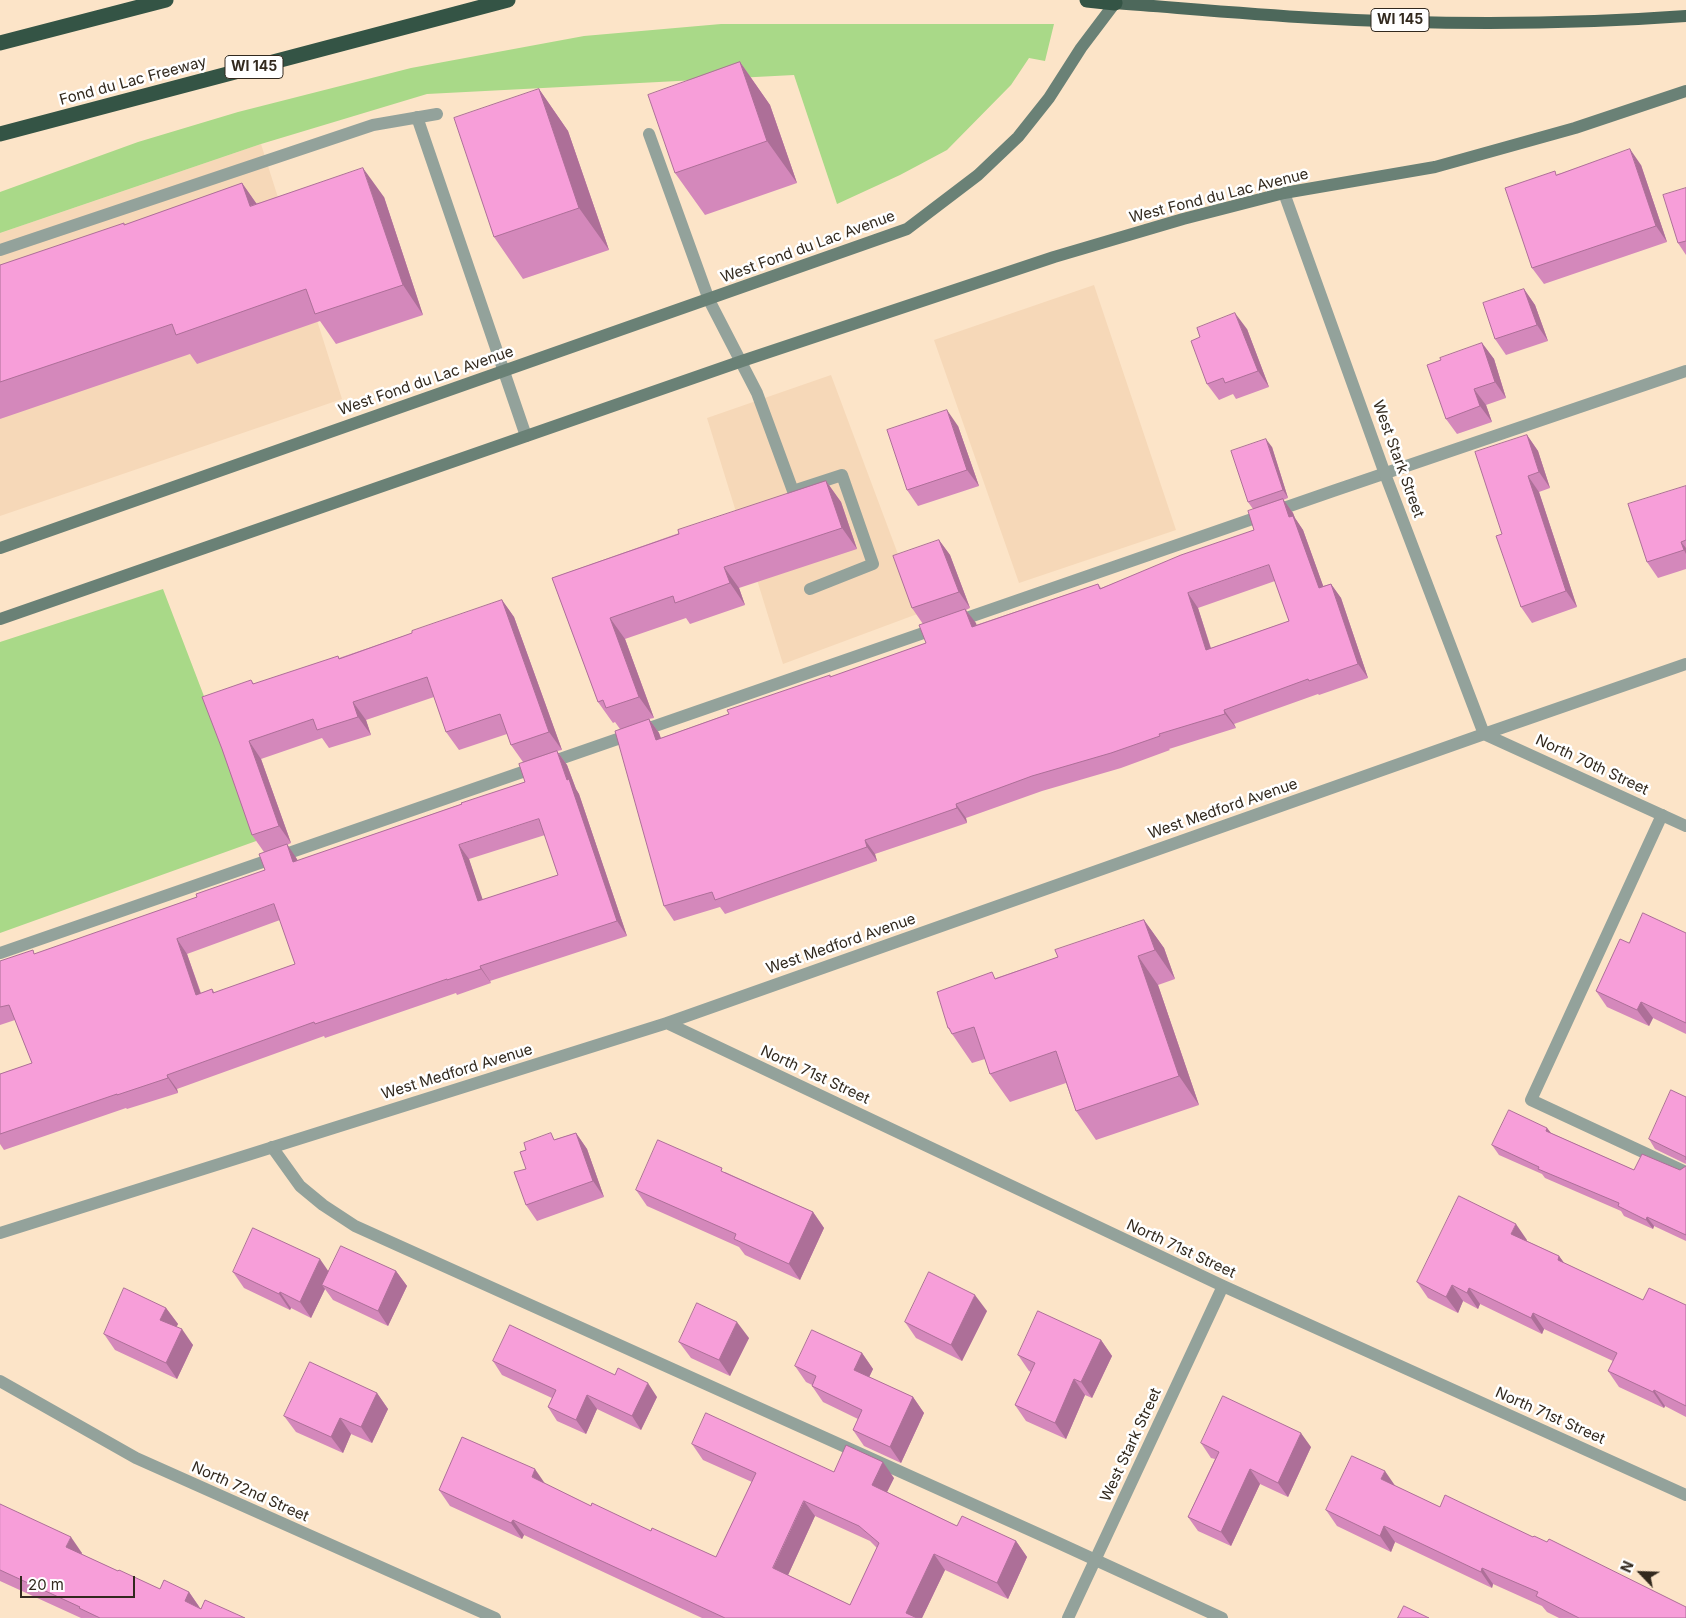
<!DOCTYPE html>
<style>
body{margin:0}
#map{position:relative;width:1686px;height:1618px;overflow:hidden;background:#fce4c8;font-family:Inter,sans-serif}
canvas{display:block}
.north{position:absolute;left:1616px;top:1548px;width:50px;height:50px;-webkit-text-stroke:4px #fff;paint-order:stroke;rotate:294deg;font-size:14px;font-weight:700;line-height:20px;text-align:center;color:#32291e}
.north::after{content:'';display:block;margin:auto;width:18px;height:22px;background:#32291e;clip-path:polygon(50% 0,100% 100%,50% 72%,0 100%)}
.scale{position:absolute;left:20px;top:1576px;width:115px;height:22px;box-sizing:border-box;border:2px solid #32291e;border-top:0;padding-left:6px;font-size:15px;line-height:18px;white-space:nowrap;color:#32291e;-webkit-text-stroke:4px #fff;paint-order:stroke}
</style>
<div id="map">
<canvas width="1686" height="1618"></canvas>
<div class="north">N</div>
<div class="scale">20 m</div>
</div>
<script>
const ctx = document.querySelector('canvas').getContext('2d');
ctx.lineJoin = 'round';
function paint(path, color) {
  ctx.fillStyle = color;
  ctx.fill(path, 'evenodd');
}
function trace(path, color, width, dash) {
  ctx.strokeStyle = color;
  ctx.lineWidth = width;
  ctx.lineCap = dash ? 'butt' : 'round';
  ctx.setLineDash(dash || []);
  ctx.stroke(path);
}
function drawText(font, color, halo, rows, align = 'center') {
  ctx.font = font + ' Inter,sans-serif';
  ctx.lineWidth = 5;
  ctx.setLineDash([]);
  ctx.textBaseline = 'middle';
  ctx.strokeStyle = halo;
  ctx.fillStyle = color;
  for (const [text, x, y, turn = 0] of rows) {
    ctx.save();
    ctx.translate(x, y);
    ctx.rotate((+turn || 0) * Math.PI / 180);
    ctx.textAlign = isNaN(turn) ? turn : align;
    if (halo) ctx.strokeText(text, 0, 0);
    ctx.fillText(text, 0, 0);
    ctx.restore();
  }
}
paint(new Path2D(`
 M261,144l81,255 -342,117v-283z
 M1094,285l82,245 -157,53 -85,-243z
 M831,375l89,238 -137,51 -76,-246z`), '#f6d8b8');
paint(new Path2D(`
 M721,24h333l-9,37 -16,-3 -18,27 -64,65 -47,25 -63,29 -43,-129 -367,19 -166,50 -261,89v-41l138,-50 100,-30 173,-44 173,-32z
 M163,589l96,251 -259,93v-291z`), '#a9d988');
trace(new Path2D(`
 M417,117l109,319
 M649,134l60,166 48,93 36,98 49,-16 31,89 -63,25
 M0,250l373,-125 64,-11
 M1662,815l-131,285 155,72
 M0,953l1333,-462 353,-120
 M272,1147l28,39 23,19 32,21 697,314 170,78`), '#93a29b', 12);
trace(new Path2D(`
 M1284,193l101,281 99,260 202,92
 M667,1023l556,263 463,209
 M0,1233l667,-210 817,-289 202,-70
 M0,1381l136,77 359,160
 M1068,1618l155,-332`), '#93a29b', 12);
trace(new Path2D(`
 M0,548l907,-319 71,-54 40,-38 31,-39 32,-50 34,-45
 M0,619l742,-258 312,-104 129,-38 101,-26 151,-26 140,-39 111,-37`), '#6a8176', 12);
trace(new Path2D(`
 M1115,3c66,5 133,11 200,15 123,7 248,7 371,-2`), '#4d685b', 12);
trace(new Path2D(`
 M1087,0l28,3
 M0,43l166,-43
 M0,134l508,-134`), '#345445', 15);
paint(new Path2D(`
 M740,62l30,43 27,78 -92,32 -30,-42z
 M539,89l29,42 41,119 -86,29 -29,-42z
 M1641,165l26,77 -123,42 -12,-16 25,-94z
 M242,183l14,20 128,-6 39,118 -87,29 -16,-23 -123,43 -7,-10 -190,65v-154l125,-40z
 M1686,188v67l-8,-12z
 M1524,289l11,16 13,36 -42,14 -11,-16z
 M1247,329l22,58 -33,12 -3,-5 -14,6 -12,-16z
 M1482,343l12,16 12,39 -20,7 6,17 -35,12 -11,-15 -5,-59z
 M958,426l21,60 -61,20 -11,-16z
 M1527,435l11,16 12,37 -11,4 38,115 -45,16 -11,-16 -19,-73z
 M1272,447l16,51 -5,2 10,13 2,5 8,12 20,56 8,-2 10,14 27,80 -49,17 -1,-1 -84,30 2,4 -67,21 1,1 -49,18 -79,23 -76,27 1,5 -92,31 2,7 -152,53 -5,-7 -46,14 -10,-15 -44,-177 -5,-7 -2,1 -15,-21 -46,-124 274,-97 15,21 16,47 -118,39 6,17 -55,19 -4,-6 -61,21 29,79 -5,1 10,14 2,5 265,-95 -3,-19 -11,-16 27,-68 11,15 20,53 -4,2 10,15 122,-41 3,4 153,-58 -1,-21 -5,-7zM1275,581l14,40 -78,27 -13,-40z
 M1686,486v83l-28,9 -11,-16z
 M502,600l12,17 48,133 -5,1 10,14 9,24 3,5 48,142 -137,45 1,2 -34,12 -1,-2 -131,45 -1,-2 -147,53 1,4 -51,16 -1,-1 -122,42 -4,-6v-70l32,-11 -17,-43 -15,5v-64l36,-7 161,-57 68,-27 -1,-18 -12,-17 -30,-86 29,-69 3,4 85,-26 73,-25zM434,697l12,35 13,18 48,-16 4,11 12,17 2,20 -228,79 -10,-16 4,-2 -30,-84 61,-21 7,10 42,-13 -5,-15zM545,835l13,40 -76,25 -13,-41zM280,920l15,44 -80,29 -3,-4 -11,4 -14,-39z
 M1144,920l20,28 11,31 -17,6 41,120 -103,35 -20,-29 -10,-28 -56,19 -20,-28 -5,-15 -13,4 -24,-35 48,-50 62,-21z
 M1686,933v101l-33,-16 -4,8 -42,-19 -11,-16 33,-48z
 M1686,1097v67l-31,-15 -6,-10z
 M1547,1128l4,5 83,37h46l6,-4v75l-32,-15 -1,3 -29,-13 -3,-5 -76,-33 -3,-4 -43,-19 -7,-10z
 M576,1133l11,16 17,48 -67,24 -11,-16v-36l30,-30z
 M725,1172l88,40 11,16 -24,52 -55,-25 -6,-8 -92,-41 -11,-16z
 M1527,1240v1l32,15 5,7 79,37 43,5v112l-21,-11 -1,2 -45,-21 -11,-16 5,-10 -69,-32 -2,5 -62,-30 -2,5 -15,-8 -5,12 -30,-15 -11,-16z
 M396,1271l11,15 -19,40 -55,-26 -8,-11 -14,29 -20,-10 -1,2 -46,-22 -11,-16z
 M166,1308l12,16 -2,3 17,18 -16,34 -62,-29 -11,-16z
 M987,1311l-25,50 -46,-23 -11,-16z
 M749,1338l-19,38 -39,-18 -12,-16z
 M1101,1340l11,16 -20,42 -7,-3 -19,44 -40,-18 -11,-16 16,-33 -2,-1 -11,-16z
 M862,1353l11,16 -4,8 44,20 11,16 -23,50 -37,-17 -11,-16 5,-11 -35,-17 -11,-16v-1l-6,-3 -11,-16z
 M493,1361l164,36 -16,33 -44,-21 -11,25 -29,-13 -9,-14 4,-9 -50,-23z
 M377,1393l11,16 -16,34 -21,-9 -8,19 -47,-21 -12,-16z
 M1201,1443l110,4 -23,50 -28,-13 -29,62 -33,-15 -10,-14 27,-58 -4,-1z
 M692,1444l142,28 60,6 -7,14 70,34 59,15 11,16 -19,42 -63,-29 -23,48h-220l-178,-83 -2,4 -72,-33 -11,-16 107,-6 45,22 60,25 65,26 36,-75 -49,-22zM815,1516l55,25 7,7 -27,57 -62,-30z
 M1395,1486l45,21 246,111h-127l-12,-6 -5,-6 -49,-22 -1,4 -97,-46 -4,10 -54,-26 -11,-16z
 M0,1504l82,49 -1,1 37,17 42,18 29,3 11,16 45,10h-164l-81,-37z`), '#d488bb');
paint(new Path2D(`
 M740,62l30,43 27,78 -30,-42z
 M539,89l29,42 41,119 -30,-42z
 M1630,149l11,16 26,77 -11,-16z
 M363,168l21,29 39,118 -20,-30z
 M242,183l21,30 -13,-7z
 M1524,289l11,16 13,36 -11,-16z
 M1235,313l12,16 22,58 -11,-16z
 M1482,343l12,16 12,39 -11,-16z
 M1474,389l12,16 6,17 -12,-16z
 M947,410l11,16 21,60 -12,-16z
 M1527,435l11,16 12,37 -11,-16z
 M1266,439l6,8 16,51 -5,-8z
 M1528,476l11,16 38,115 -11,-16z
 M826,481l15,21 16,47 -15,-21z
 M1283,499l10,14 2,5 8,12 26,72 -10,-14 -30,-71z
 M939,540l11,15 20,53 -11,-16z
 M1681,542l5,6v6l-2,-4z
 M724,567l15,21 6,17 -15,-22z
 M1331,584l10,14 27,80 -10,-14z
 M1188,593l10,15 18,57 -10,-15z
 M502,600l12,17 48,133 -13,-18z
 M965,609l11,14 6,18 -10,-14z
 M610,618l15,21 29,79 -15,-21z
 M353,702l13,18 5,15 -13,-18z
 M1224,710l10,14 2,4 -11,-14z
 M649,719l10,14 7,21 -10,-14z
 M249,741l12,18 30,84 -12,-17z
 M557,751l10,14 9,24 3,5 48,142 -10,-15z
 M956,804l10,14 1,5 -10,-15z
 M865,840l10,14 2,7 -10,-14z
 M287,844l10,15 6,17 -10,-14z
 M459,845l10,14 19,56 -10,-14z
 M1144,920l20,28 11,31 -20,-29z
 M177,939l10,15 19,55 -10,-14z
 M1138,956l20,29 41,120 -20,-29z
 M480,966l10,15 1,2 -10,-14z
 M1641,1002l12,16 -4,8 -12,-16z
 M167,1075l10,14 1,4 -10,-15z
 M1547,1128l7,9 -8,-6z
 M576,1133l11,16 17,48 -11,-16z
 M813,1212l11,16 -24,52 -11,-16z
 M1647,1217l7,9 -1,3 -7,-9z
 M1516,1224l11,16 -5,9 -11,-15z
 M1559,1256l12,16 -13,-12z
 M320,1259l11,16 -9,10 3,4 -14,29 -11,-16z
 M396,1271l11,15 -19,40 -10,-15z
 M1452,1285l11,16 -5,12 -12,-16z
 M1469,1288l11,16 -2,5 -11,-16z
 M280,1292l11,16 -1,2 -11,-16z
 M975,1295l12,16 -25,50 -11,-16z
 M166,1308l12,16 -6,12 -12,-16z
 M1533,1313l11,16 -2,5 -11,-16z
 M737,1322l12,16 -19,38 -11,-16z
 M182,1329l11,16 -16,34 -11,-16z
 M1101,1340l11,16 -20,42 -11,-16z
 M862,1353l11,16 -8,17 -11,-16z
 M1074,1379l11,16 -19,44 -11,-16z
 M648,1383l9,14 -16,33 -9,-14z
 M1654,1390l11,16 -1,2 -11,-16z
 M377,1393l11,16 -16,34 -11,-16z
 M587,1395l10,14 -11,25 -10,-14z
 M913,1397l11,16 -23,50 -11,-16z
 M340,1418l11,16 -8,19 -12,-16z
 M1301,1433l10,14 -23,50 -10,-14z
 M883,1462l11,16 -11,22 -11,-15z
 M535,1469l11,16 -14,-8z
 M1250,1469l10,15 -29,62 -10,-14z
 M1385,1471l11,16 -15,-8z
 M804,1501l11,15 -31,68 -11,-16z
 M513,1520l11,15 -2,4 -11,-16z
 M1384,1526l11,16 -4,10 -11,-16z
 M71,1537l11,16 -5,9 -11,-15z
 M1016,1541l11,16 -19,42 -11,-16z
 M934,1554l11,16 -23,48h-12l-4,-5z
 M1482,1568l11,16 -1,4 -11,-16z
 M189,1592l11,16 -15,-7z`), '#ad6f98');
const building = new Path2D(`
 M740,62l27,79 -92,32 -27,-78z
 M539,89l40,119 -85,29 -40,-119z
 M1630,149l26,77 -124,42 -27,-80 50,-17 1,4z
 M363,168l40,117 -88,29 -9,-25 -130,46 -4,-11 -172,58v-117l124,-42v2l118,-42 8,23z
 M1686,188v53l-8,2 -15,-48z
 M1524,289l13,36 -42,14 -12,-36z
 M1235,313l23,58 -33,12 -2,-5 -16,6 -16,-43 9,-4 -3,-9z
 M1482,343l13,39 -21,7 6,17 -34,13 -19,-54 14,-5 -1,-2z
 M947,410l20,60 -60,20 -20,-60z
 M1527,435l12,37 -11,4 38,115 -45,16 -25,-71 6,-2 -27,-82z
 M1266,439l17,51 -35,12 -17,-51z
 M826,481l16,47 -118,39 6,16 -55,20 -2,-7 -63,22 29,79 -33,11 -3,-8 -5,2 -46,-124 127,-44 -1,-4z
 M1686,486v54l-5,2 3,8 -37,12 -19,-58z
 M1283,499l6,18 4,-1 26,72 12,-4 27,80 -49,17 -1,-2 -84,31 1,4 -66,20 1,2 -49,17 -79,23 -76,28 1,4 -92,32 2,7 -152,53 -3,-8 -48,14 -49,-175 34,-12 7,21 73,-26 -2,-4 103,-35v2l96,-34 -7,-18 46,-16 7,18 126,-43 2,5 81,-34 73,-25 -6,-19zM1269,565l20,56 -83,29 -18,-57z
 M939,540l20,52 -47,16 -19,-52z
 M502,600l47,132 -38,13 -11,-31 -54,18 -19,-55 -74,25 5,15 -41,13 -4,-11 -64,22 30,85 -27,9 -30,-86 -20,-52 49,-17 2,4 85,-28 1,3 73,-26v-2z
 M557,751l10,29 2,-1 48,142 -137,45 1,3 -34,11v-1l-132,45 -1,-2 -147,53 1,3 -51,17v-1l-117,40v-60l32,-11 -23,-58 -9,2v-46l33,-11 1,4 163,-57 -1,-3 69,-24 -6,-16 28,-10 6,18 169,-58 -1,-1 64,-21 -6,-18zM539,819l19,56 -80,26 -19,-56zM274,904l21,60 -82,29 -1,-4 -16,6 -19,-56z
 M1643,913l43,20v90l-45,-21 -4,8 -41,-19 24,-52 9,4z
 M1144,920l11,30 -17,6 41,120 -103,35 -20,-60 -66,23 -16,-47 -22,7 -3,-6h-1l-11,-36 55,-20 3,7 63,-22 -3,-7z
 M1671,1090l15,7v63v-3l-37,-18z
 M1509,1110l38,18 -1,3 88,39 8,-16 38,16 6,-4v69l-39,-18 -1,3 -28,-14 1,-3 -81,-34 1,-2 -47,-22z
 M551,1133l3,7 22,-7 17,48 -67,24 -12,-33 12,-3 -6,-17 6,-2 -2,-7z
 M658,1140l64,28 -1,3 92,41 -24,52 -55,-25 2,-5 -100,-44z
 M1459,1196l57,28 -5,10 48,22 -1,4 85,40 6,-12 37,17v101l-32,-16 -1,2 -45,-21 9,-18 -84,-40 -2,5 -62,-30 -2,5 -15,-8 -6,12 -29,-15z
 M253,1228l67,31 -20,43 -20,-10 -1,2 -46,-22z
 M341,1246l55,25 -18,40 -56,-26z
 M929,1272l46,23 -24,50 -46,-23z
 M124,1288l42,20 -6,12 22,9 -16,34 -62,-29z
 M697,1303l40,19 -18,38 -40,-18z
 M1038,1311l63,29 -20,42 -7,-3 -19,44 -40,-18 20,-42 -17,-8z
 M510,1325l105,50 3,-7 30,15 -16,33 -45,-21 -11,25 -28,-13 8,-17 -63,-29z
 M812,1330l50,23 -8,17 59,27 -23,50 -37,-17 9,-20 -50,-24 4,-10 -21,-10z
 M310,1362l67,31 -16,34 -21,-9 -9,19 -47,-21z
 M1223,1396l78,37 -23,50 -28,-14 -29,63 -33,-15 31,-65 -18,-9z
 M706,1413l128,59 12,-27 37,17 -11,23 2,1 83,40 5,-10 54,25 -19,42 -63,-29 -28,59 11,5h-192l-212,-98 -2,3 -72,-33 23,-53 73,32 -3,8 59,29 1,-3 59,28 1,-3 64,29 40,-84 -64,-29zM804,1501l55,25 20,17 -29,62 -77,-37z
 M1352,1456l33,15 -4,8 59,28 5,-12 88,42 1,-1 13,6 2,-3 137,68v11h-107l-43,-22 2,-4 -56,-24 -1,4 -97,-46 -4,10 -54,-26z
 M0,1504l71,33 -5,10 52,24 1,-1 41,19 4,-9 25,12 -4,9 16,8 4,-9 40,18h-145l-21,-10 1,-1 -80,-37z
 M1404,1606l25,12h-31z`);
paint(building, '#f79ed9');
trace(building, '#ad6f98', 1);
for (const [x, y, w] of [
 [1400,20,58],
 [254,67,58]
]) {
  const box = new Path2D();
  box.roundRect(x - w / 2, y - 11.5, w, 23, 4);
  ctx.fillStyle = '#fff';
  ctx.fill(box);
  trace(box, '#32291e', 1);
}
drawText('bold 14px', '#32291e', null, [
 ["WI 145",1400,20],
 ["WI 145",254,67]
]);
drawText('15px', '#32291e', '#fff', [
 ["Fond du Lac Freeway",133,81,-15],
 ["West Fond du Lac Avenue",1219,196,-14],
 ["West Fond du Lac Avenue",808,247,-20],
 ["West Fond du Lac Avenue",426,381,-19],
 ["West Stark Street",1398,459,70],
 ["North 70th Street",1592,765,25],
 ["West Medford Avenue",1223,809,-19],
 ["West Medford Avenue",841,944,-19],
 ["West Medford Avenue",457,1072,-17],
 ["North 71st Street",815,1075,25],
 ["North 71st Street",1181,1249,25],
 ["North 71st Street",1550,1416,24],
 ["West Stark Street",1131,1445,-65],
 ["North 72nd Street",250,1492,24]
]);
</script>
